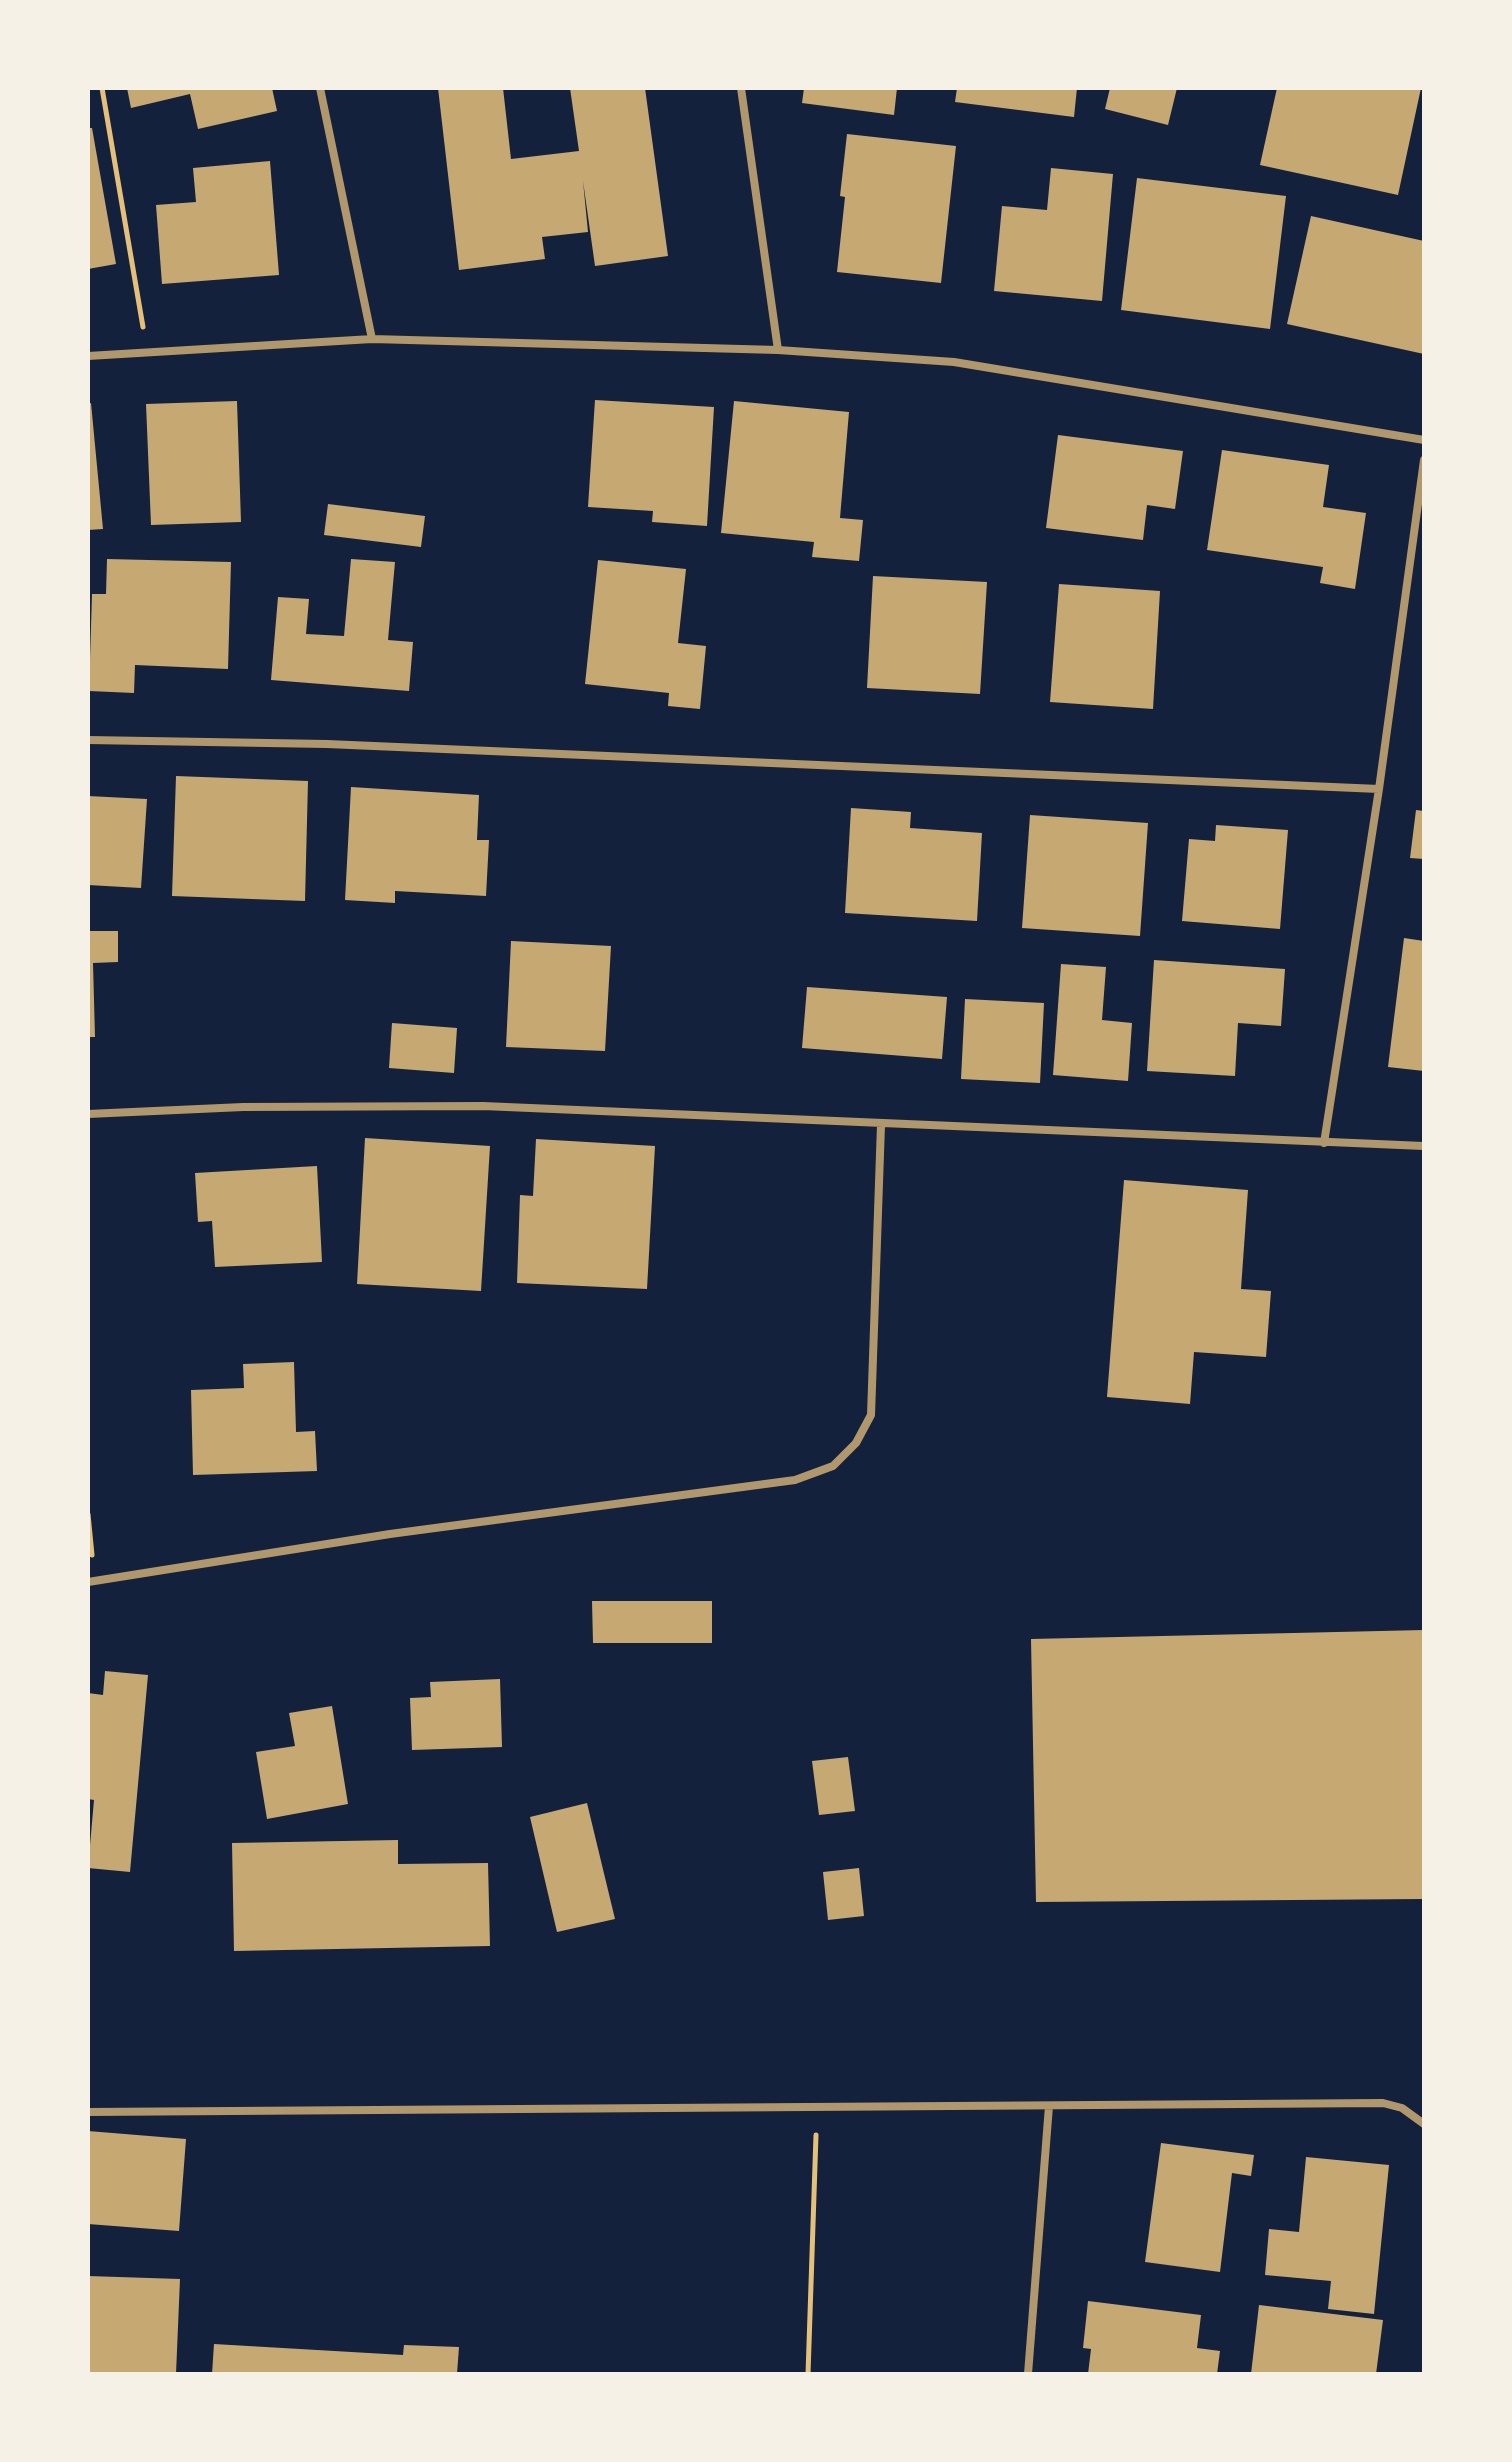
<!DOCTYPE html>
<style>
body{margin:0}
#map{position:relative;width:1512px;height:2462px;overflow:hidden;background:#14213d;font-family:Raleway,sans-serif}
canvas{display:block}
.frame{position:absolute;inset:0;border:90px solid #f6f1e7;pointer-events:none}
</style>
<div id="map">
<canvas width="1512" height="2462"></canvas>
<div class="frame"></div>
</div>
<script>
const ctx = document.querySelector('canvas').getContext('2d');
ctx.lineJoin = 'round';
function paint(path, color) {
  ctx.fillStyle = color;
  ctx.fill(path, 'evenodd');
}
function trace(path, color, width, dash) {
  ctx.strokeStyle = color;
  ctx.lineWidth = width;
  ctx.lineCap = dash ? 'butt' : 'round';
  ctx.setLineDash(dash || []);
  ctx.stroke(path);
}
paint(new Path2D(`
 M127,88h145l5,23 -79,18 -8,-35 -59,14z
 M438,88h65l8,71 68,-8 -9,-63h75l23,168 -73,10 -12,-85 5,51 -46,5 3,22 -86,11z
 M804,88h93l-3,27 -92,-12z
 M957,88h120l-3,29 -119,-15z
 M1110,88h67l-9,37 -63,-16z
 M1277,88h144l-23,107 -138,-30z
 M88,128h4l24,136 -28,5z
 M847,134l109,12 -15,137 -104,-11 8,-75 -5,-1z
 M270,161l9,114 -117,9 -6,-79 40,-3 -3,-34z
 M1051,168l62,6 -11,127 -108,-10 8,-85 45,4z
 M1137,178l149,18 -16,133 -149,-19z
 M1311,216l113,25v113l-137,-30z
 M595,400l119,7 -7,119 -55,-4 1,-11 -65,-4z
 M237,401l4,121 -90,3 -5,-121z
 M734,401l115,11 -9,106 23,2 -4,41 -47,-4 2,-15 -93,-9z
 M91,403l12,126 -15,1v-126z
 M1058,435l125,16 -8,58 -28,-4 -4,35 -97,-12z
 M1222,450l107,15 -6,42 43,6 -11,76 -35,-6 3,-16 -116,-17z
 M328,504l97,12 -4,31 -97,-12z
 M107,559l124,3 -3,107 -93,-4 -1,28 -45,-2 3,-97h14z
 M351,559l44,3 -7,78 25,2 -4,49 -138,-11 7,-83 31,2 -3,35 38,2z
 M598,560l88,9 -8,74 28,3 -6,63 -32,-3 1,-13 -84,-9z
 M873,576l114,6 -7,112 -113,-6z
 M1059,584l101,7 -7,118 -103,-7z
 M176,776l132,5 -3,120 -133,-5z
 M351,787l128,8 -2,45h12l-3,56 -91,-5v12l-50,-3z
 M88,796l59,3 -6,89 -53,-3z
 M851,808l60,4 -1,16 72,5 -5,88 -132,-8z
 M1416,810l8,1v48l-14,-1z
 M1030,815l118,8 -8,113 -118,-8z
 M1216,825l72,5 -8,99 -98,-8 7,-82 26,2z
 M88,931h30v31l-25,1 2,74h-7z
 M1404,938l20,3v130l-36,-4z
 M511,941l100,5 -6,105 -99,-4z
 M1154,960l131,9 -4,57 -43,-3 -3,53 -88,-5z
 M1061,964l45,3 -4,53 30,3 -4,58 -75,-6z
 M807,987l140,10 -5,62 -140,-11z
 M965,999l79,4 -4,80 -79,-4z
 M392,1023l65,5 -3,45 -65,-5z
 M365,1138l125,8 -9,145 -124,-7z
 M536,1139l119,7 -8,143 -130,-6 3,-88 13,1z
 M317,1166l5,96 -107,5 -3,-46 -14,1 -3,-49z
 M1124,1180l124,10 -7,99 30,2 -5,66 -72,-5 -4,52 -83,-7z
 M294,1362l2,70 19,-1 2,40 -124,4 -2,-85 53,-2 -1,-24z
 M592,1601h120v42h-119z
 M1424,1630v269l-388,3 -5,-263z
 M105,1671l43,4 -18,197 -42,-4 6,-68 -6,-1v-106l15,2z
 M500,1679l2,68 -90,3 -2,-52 21,-1 -1,-15z
 M332,1706l16,98 -81,15 -11,-67 39,-6 -6,-33z
 M848,1757l7,54 -36,4 -7,-54z
 M587,1803l28,116 -58,13 -27,-115z
 M398,1840v24l90,-1 2,83 -256,5 -2,-108z
 M859,1868l5,48 -36,4 -5,-48z
 M88,2131l98,8 -7,92 -91,-7z
 M1161,2143l93,12 -3,21 -19,-3 -12,99 -75,-10z
 M1306,2157l83,8 -15,149 -46,-5 3,-28 -66,-6 4,-46 30,3z
 M88,2276l92,3 -4,95h-88z
 M1088,2301l113,14 -4,33 23,3 -3,23h-129l3,-25 -8,-1z
 M1259,2305l124,15 -7,54h-125z
 M214,2344l189,11 1,-10 55,2 -2,27h-245z`), '#c6a872');
trace(new Path2D(`
 M102,88l41,239
 M88,1514l4,41
 M808,2374l8,-239`), '#e5c07b', 5);
trace(new Path2D(`
 M320,88l52,251
 M741,88l37,262
 M88,356l284,-17 406,11 176,12 470,78
 M88,740l239,4 1052,45
 M88,1114l155,-7 240,-1 941,40
 M1324,1143l55,-354 45,-329
 M88,1582l302,-48 405,-54 38,-14 23,-23 15,-28 10,-290
 M88,2112l1295,-9 19,5 22,16
 M1028,2374l21,-268`), '#b1986c', 8);
</script>
